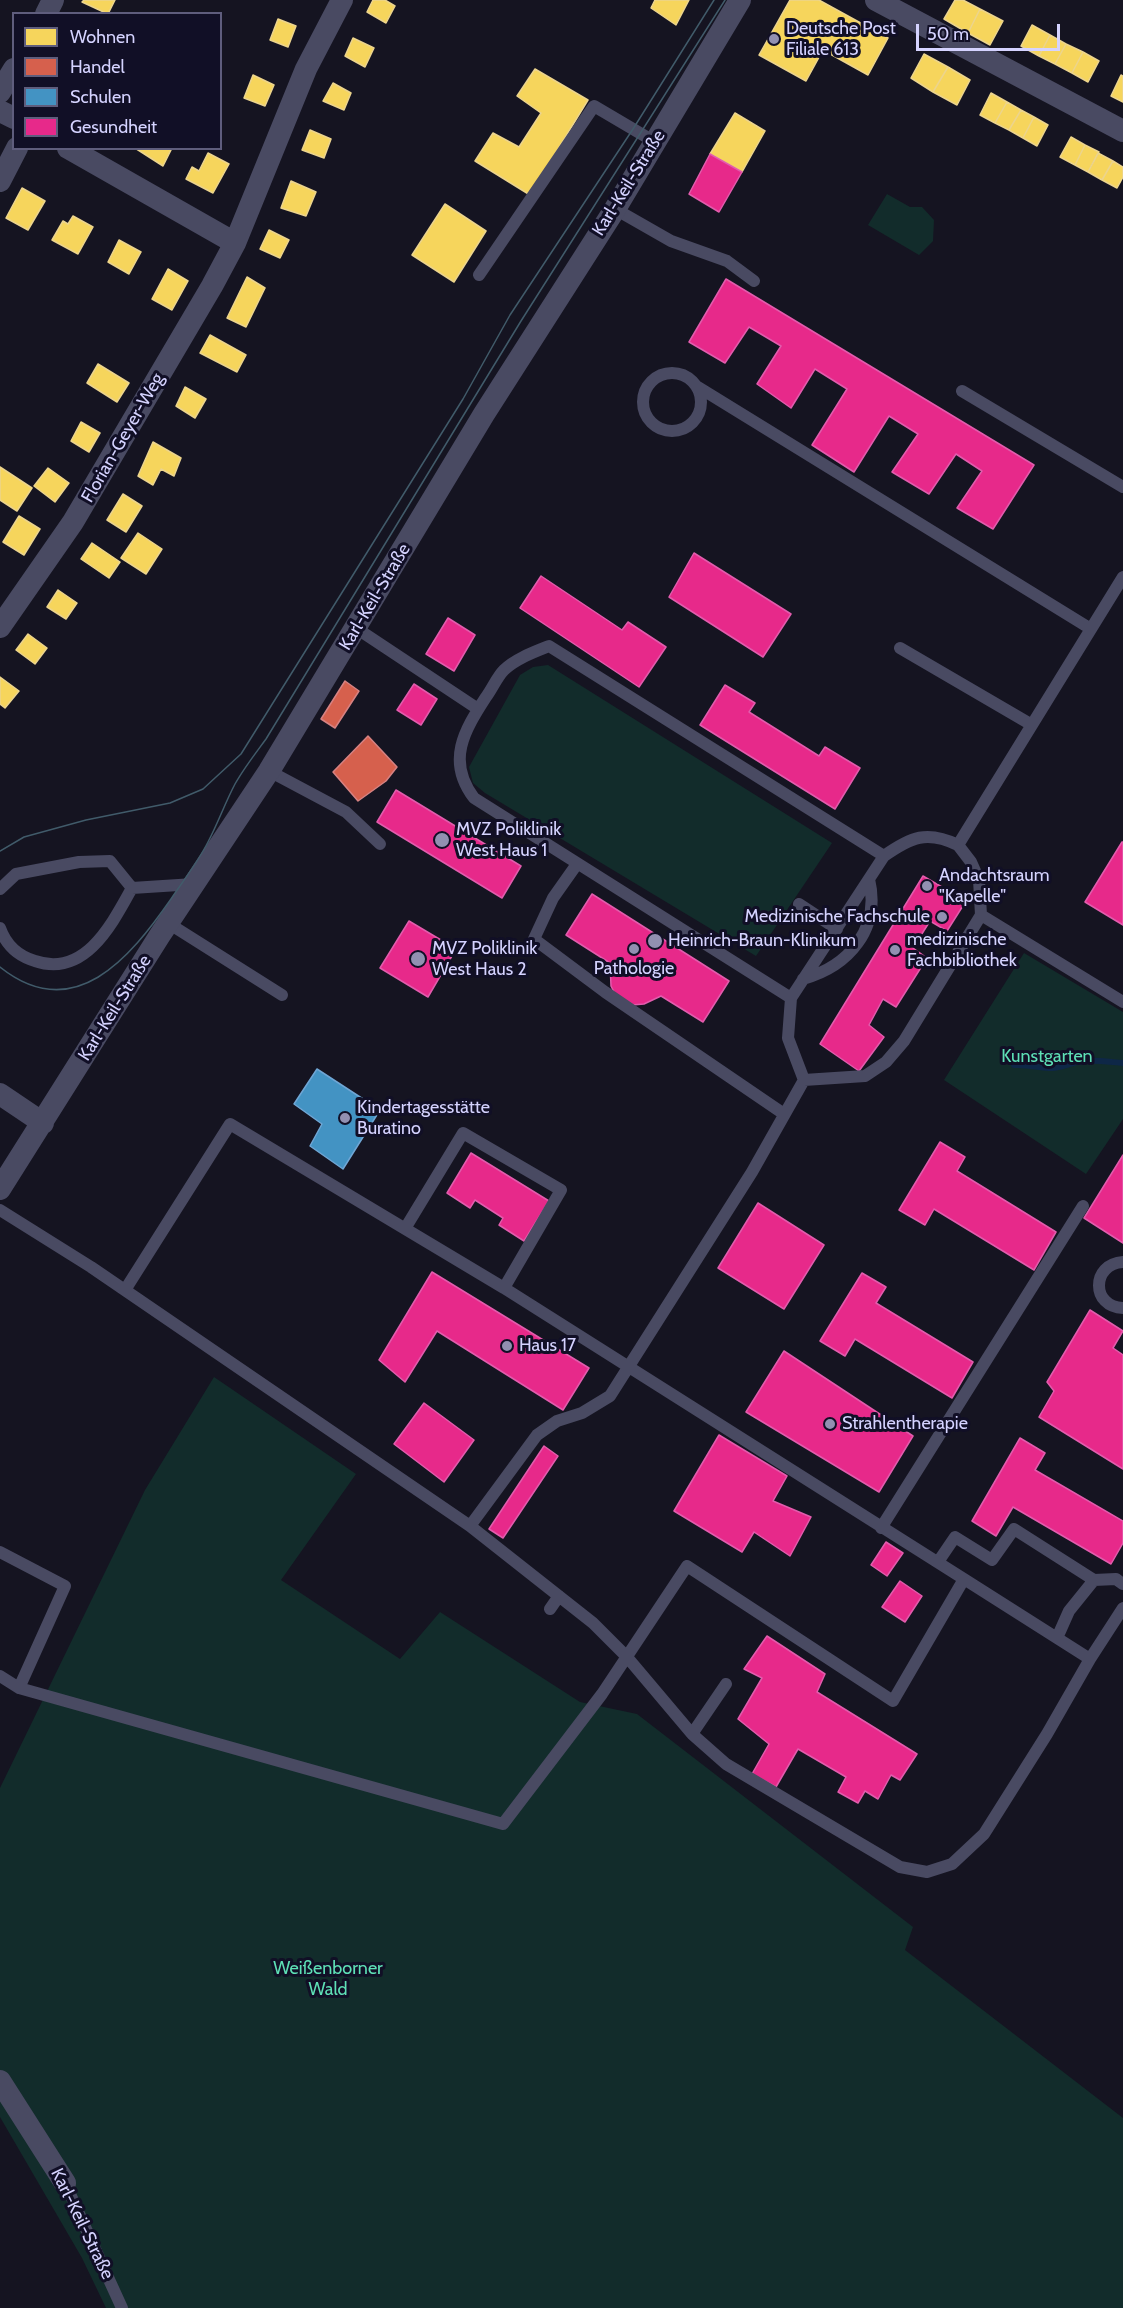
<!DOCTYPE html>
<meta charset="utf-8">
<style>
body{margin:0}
#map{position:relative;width:1123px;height:2308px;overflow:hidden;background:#151421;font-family:Cabin,sans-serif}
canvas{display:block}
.legend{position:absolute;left:12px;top:12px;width:210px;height:138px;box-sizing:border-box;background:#110f26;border:2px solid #5f5d7d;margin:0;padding:8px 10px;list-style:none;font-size:18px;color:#d5d3ff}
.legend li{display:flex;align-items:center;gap:12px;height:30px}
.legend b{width:30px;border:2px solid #5f5d7d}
.scale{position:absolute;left:916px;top:24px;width:144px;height:27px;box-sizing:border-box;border:3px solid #d5d3ff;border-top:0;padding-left:8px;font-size:18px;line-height:21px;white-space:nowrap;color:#d5d3ff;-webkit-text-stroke:4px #110f26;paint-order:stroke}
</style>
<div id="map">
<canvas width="1123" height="2308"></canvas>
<ul class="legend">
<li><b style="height:16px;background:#f6d55c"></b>Wohnen</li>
<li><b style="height:16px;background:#d6604d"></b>Handel</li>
<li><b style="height:16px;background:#4393c3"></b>Schulen</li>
<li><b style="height:16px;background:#e7298a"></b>Gesundheit</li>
</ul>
<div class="scale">50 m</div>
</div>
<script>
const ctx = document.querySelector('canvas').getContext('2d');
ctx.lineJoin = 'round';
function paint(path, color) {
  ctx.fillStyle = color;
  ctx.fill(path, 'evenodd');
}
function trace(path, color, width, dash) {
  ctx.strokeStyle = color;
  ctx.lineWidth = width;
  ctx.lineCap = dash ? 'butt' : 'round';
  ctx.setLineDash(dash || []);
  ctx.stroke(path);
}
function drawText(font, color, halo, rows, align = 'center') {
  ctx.font = font + ' Cabin,sans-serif';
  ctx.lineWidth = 6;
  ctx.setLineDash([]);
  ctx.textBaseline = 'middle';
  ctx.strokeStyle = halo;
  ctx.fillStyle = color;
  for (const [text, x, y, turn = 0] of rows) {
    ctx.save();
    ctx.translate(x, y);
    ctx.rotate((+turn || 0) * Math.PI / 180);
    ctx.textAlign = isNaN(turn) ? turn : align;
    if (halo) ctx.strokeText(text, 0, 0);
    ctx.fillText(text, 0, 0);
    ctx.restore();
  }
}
paint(new Path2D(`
 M887,194l23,13h12l12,13 -1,21 -14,14 -51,-30z
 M548,665l284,178 -76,113 -271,-163 -12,-10 -4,-16 51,-92 13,-8z
 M1024,953l99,59v107l-37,55 -142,-94z
 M214,1377l142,97 -75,106 119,79 40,-47 140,90 57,12 276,213 -8,23 218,168v190h-1017l-24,-50 -82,-141v-329l145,-298z`), '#122c2b');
const homes = new Path2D(`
 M84,0h31l-7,14 -26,-12z
 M373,0h12l10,6 -9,17 -19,-11z
 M655,0h34l-13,25 -25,-17z
 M790,0h29l69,38 -20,37 -45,-25 -17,31 -47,-26z
 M955,0h8l17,9 -12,24 -24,-14z
 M980,9l23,12 -13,24 -22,-12z
 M278,19l18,7 -8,21 -18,-7z
 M1032,25l18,10 -11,21 -18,-10z
 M1050,35l16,9 -11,20 -16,-8z
 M353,38l21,10 -9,19 -20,-11z
 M1066,44l17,8 -11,21 -17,-9z
 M1083,52l16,9 -11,21 -16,-9z
 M924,54l24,13 -15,25 -22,-14z
 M948,67l22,13 -13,25 -24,-13z
 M535,69l53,31 -58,95 -55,-34 18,-28 26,14 22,-34 -24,-17z
 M253,75l21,10 -9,21 -21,-8z
 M1121,75l2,1v26l-12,-6z
 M333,83l18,10 -7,17 -21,-9z
 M991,93l16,9 -12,21 -15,-8z
 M1007,102l14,8 -12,20 -14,-7z
 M1021,110l13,7 -11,21 -14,-8z
 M735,113l30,18 -23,41 -32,-18z
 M1034,117l14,8 -11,21 -14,-8z
 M310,130l21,9 -7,19 -22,-8z
 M1071,137l14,8 -10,20 -15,-8z
 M1085,145l14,7 -11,20 -13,-7z
 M135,148h37l-9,18z
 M208,153l21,11 -16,29 -27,-14 6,-12 7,4z
 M1098,153l15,8 -11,19 -14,-8z
 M1113,161l10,6v10l-6,11 -15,-8z
 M291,181l25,11 -10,24 -25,-8z
 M22,188l23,13 -17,29 -22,-12z
 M445,204l41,27 -32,51 -42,-27z
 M73,216l20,11 -15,27 -26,-14 11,-19 5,3z
 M269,230l20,10 -9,18 -20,-9z
 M119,240l22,12 -12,22 -21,-12z
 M168,269l20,12 -16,29 -20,-11z
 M247,277l18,11 -19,39 -19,-9z
 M210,335l36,20 -9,17 -37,-19z
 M98,364l31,19 -12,19 -30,-19z
 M185,387l21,12 -11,19 -19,-12z
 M81,422l19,11 -11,19 -18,-11z
 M153,442l28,16 -7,18 -13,-7 -8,16 -15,-9z
 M0,467l32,21 -15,23 -17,-11z
 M48,468l21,15 -14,19 -21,-16z
 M123,494l19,12 -16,26 -19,-12z
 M19,516l21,13 -16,26 -21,-13z
 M138,533l24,16 -16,25 -25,-16z
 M92,543l28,19 -11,16 -28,-19z
 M58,590l19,13 -11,16 -19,-12z
 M28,634l19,14 -12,16 -19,-14z
 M0,677l19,14 -14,17 -5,-4z`);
paint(homes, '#f6d55c');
trace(homes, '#ecd48d', 1.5);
const shops = new Path2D(`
 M345,681l14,10 -24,37 -14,-9z
 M368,736l29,31 -11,14 -28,20 -25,-29z`);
paint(shops, '#d6604d');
trace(shops, '#d68282', 1.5);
const schools = new Path2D(`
 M317,1069l63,41 -37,59 -33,-23 12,-22 -28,-20z`);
paint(schools, '#4393c3');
trace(schools, '#6fa6d5', 1.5);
const health = new Path2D(`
 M710,154l32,18 -23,40 -30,-18z
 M726,279l308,186 -41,64 -36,-21 25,-37 -26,-17 -27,40 -37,-22 26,-38 -29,-18 -35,56 -42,-27 35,-56 -32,-20 -24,39 -34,-24 24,-38 -32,-19 -24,36 -36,-21z
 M694,553l97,61 -28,43 -94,-60z
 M541,576l81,54 6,-8 38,25 -27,40 -119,-79z
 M448,618l27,17 -21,36 -28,-17z
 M414,684l23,15 -16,26 -24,-15z
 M725,685l30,18 -6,9 70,44 6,-9 35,21 -25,41 -135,-84z
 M396,790l125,76 -19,32 -125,-76z
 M1122,842h1v83l-38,-23z
 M923,876l43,25 -19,30 -17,-10 -17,27 14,10 -31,49 -13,-8 -14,26 15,12 -25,34 -39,-27z
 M592,894l137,87 -26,41 -42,-26 -17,8 -12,1 -16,-9 -5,-10 -1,-23 -44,-28z
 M409,921l47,28 -28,48 -48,-29z
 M940,1142l25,15 -8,14 99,61 -22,38 -100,-61 -9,16 -26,-15z
 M471,1153l78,48 -25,40 -25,-16 4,-7 -28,-18 -5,8 -23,-15z
 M1123,1155v88l-39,-25z
 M758,1203l66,42 -40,64 -66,-41z
 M432,1272l157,96 -26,42 -126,-79 -32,51 -26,-22z
 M862,1273l24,14 -10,16 97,59 -21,36 -97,-59 -10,17 -25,-15z
 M1090,1310l33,21 -10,17 10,7v114l-84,-52 15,-26 -7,-9z
 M784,1351l129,85 -34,56 -133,-80z
 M424,1403l50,37 -30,42 -50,-38z
 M719,1435l68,41 -14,25 38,16 -21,39 -36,-24 -12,20 -68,-41z
 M1020,1438l25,15 -10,17 88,51v22l-12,21 -98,-57 -17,29 -24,-15z
 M544,1446l14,10 -55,82 -14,-9z
 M886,1542l17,11 -16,23 -16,-11z
 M900,1581l22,15 -17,26 -23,-15z
 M767,1636l58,38 -8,18 100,62 -17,26 -9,-5 -13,24 -13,-8 -7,12 -20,-11 8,-15 -48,-28 -22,38 -24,-13 17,-30 -31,-25 24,-41 -18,-9z`);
paint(health, '#e7298a');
trace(health, '#e25cad', 1.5);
trace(new Path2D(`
 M1014,1065c13,-1 26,3 38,3 11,-1 21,-6 32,-7 13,-1 26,1 39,2`), '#0e2747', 6);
trace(new Path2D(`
 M615,209l56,32 56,20 27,20
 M479,275l115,-169 61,36
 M643 402a29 29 0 1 1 58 0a29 29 0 1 1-58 0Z
 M698,387l393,242
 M962,391l161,96
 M356,628l122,81
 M900,648l132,77
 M269,771l77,41 34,32
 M577,864l-24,34 -19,41 71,53 179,122
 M132,888l62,-4
 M0,889l16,-15 63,-12 31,-1 22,27
 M799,904l38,25
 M981,915l142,87
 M168,923l114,72
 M0,928c6,17 18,28 35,33 50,17 77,-37 97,-73
 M803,979c46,-13 78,-50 66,-100
 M791,998l-317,-200c-28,-37 -10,-67 12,-101 6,-8 11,-20 18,-27 11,-11 30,-18 45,-24l335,210
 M804,1080l-16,-42 3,-40 93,-142c27,-19 43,-26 74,-11l165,-268
 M804,1080l61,-4 21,-14 18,-21 77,-126 -2,-35 -8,-18 -13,-17
 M0,1210l91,57 379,259 123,97 34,34 65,77 34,30 174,103 27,5 25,-8 32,-30 63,-100 43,-75
 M406,1227l57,-94 98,57 -57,98
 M1123,1262c-32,2 -32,45 0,46
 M125,1290l105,-166 274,164 460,291
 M470,1526l67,-91 20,-14 25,-8 28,-17 142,-224 52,-92
 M881,1528l202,-322
 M0,1552l65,34 -46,102
 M938,1562l17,-25 37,23 22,-31 80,51
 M550,1609l9,-13
 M1057,1638l12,-27 25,-31 22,-1 7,5
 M0,1676l19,12 484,136 99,-130 85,-128 206,135 71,-122 126,80 33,-51
 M692,1734l34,-50
 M65,2183l57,125`), '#494a62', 12);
trace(new Path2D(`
 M876,0l247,131
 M46,14l7,-14
 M0,92l14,-23
 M0,111l14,7
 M68,148l167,95
 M0,181l17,-33
 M0,627l73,-105 139,-236 23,-43 71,-174 36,-69
 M0,1094l43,29
 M0,1189l160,-254 109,-164 215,-357 131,-205 125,-209
 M0,2081l65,102`), '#494a62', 22);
trace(new Path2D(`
 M0,851l24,-14 62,-17 84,-17 33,-14 38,-35 222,-355 47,-84 123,-186 81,-129
 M0,967c74,59 130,-9 171,-68 12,-18 27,-37 37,-57 10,-19 17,-39 27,-58 9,-16 20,-30 31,-45l255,-418 204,-321`), '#415b6a', 1.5);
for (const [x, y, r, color] of [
 [774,39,6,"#9290b1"],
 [442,840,8,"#9290b1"],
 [927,886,6,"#9290b1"],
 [942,917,6,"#9290b1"],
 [655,941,8,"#9290b1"],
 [634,949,6,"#9290b1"],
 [895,950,6,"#9290b1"],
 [418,959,8,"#9290b1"],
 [345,1118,6,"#9290b1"],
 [507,1346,6,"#9290b1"],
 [830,1424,6,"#9290b1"]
]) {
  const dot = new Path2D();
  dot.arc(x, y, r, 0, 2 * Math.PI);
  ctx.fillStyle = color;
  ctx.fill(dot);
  trace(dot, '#110f26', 2);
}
drawText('18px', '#d5d3ff', '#110f26', [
 ["Deutsche Post",786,29],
 ["Filiale 613",786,50],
 ["MVZ Poliklinik",456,830],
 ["West Haus 1",456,851],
 ["Andachtsraum",939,876],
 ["\"Kapelle\"",939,897],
 ["Medizinische Fachschule",930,917,"right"],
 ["medizinische",907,940],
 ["Fachbibliothek",907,961],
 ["Heinrich-Braun-Klinikum",668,941],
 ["MVZ Poliklinik",432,949],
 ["West Haus 2",432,970],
 ["Pathologie",634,969,"center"],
 ["Kindertagesstätte",357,1108],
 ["Buratino",357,1129],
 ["Haus 17",519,1346],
 ["Strahlentherapie",842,1424]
], 'left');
drawText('18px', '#d5d3ff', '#110f26', [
 ["Karl-Keil-Straße",629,183,-58],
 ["Florian-Geyer-Weg",123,438,-60],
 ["Karl-Keil-Straße",375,597,-59],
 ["Karl-Keil-Straße",115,1008,-58],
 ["Karl-Keil-Straße",82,2224,64]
]);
drawText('18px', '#5ee0b6', '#110f26', [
 ["Kunstgarten",1047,1057],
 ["Weißenborner",328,1969],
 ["Wald",328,1990]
]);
</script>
